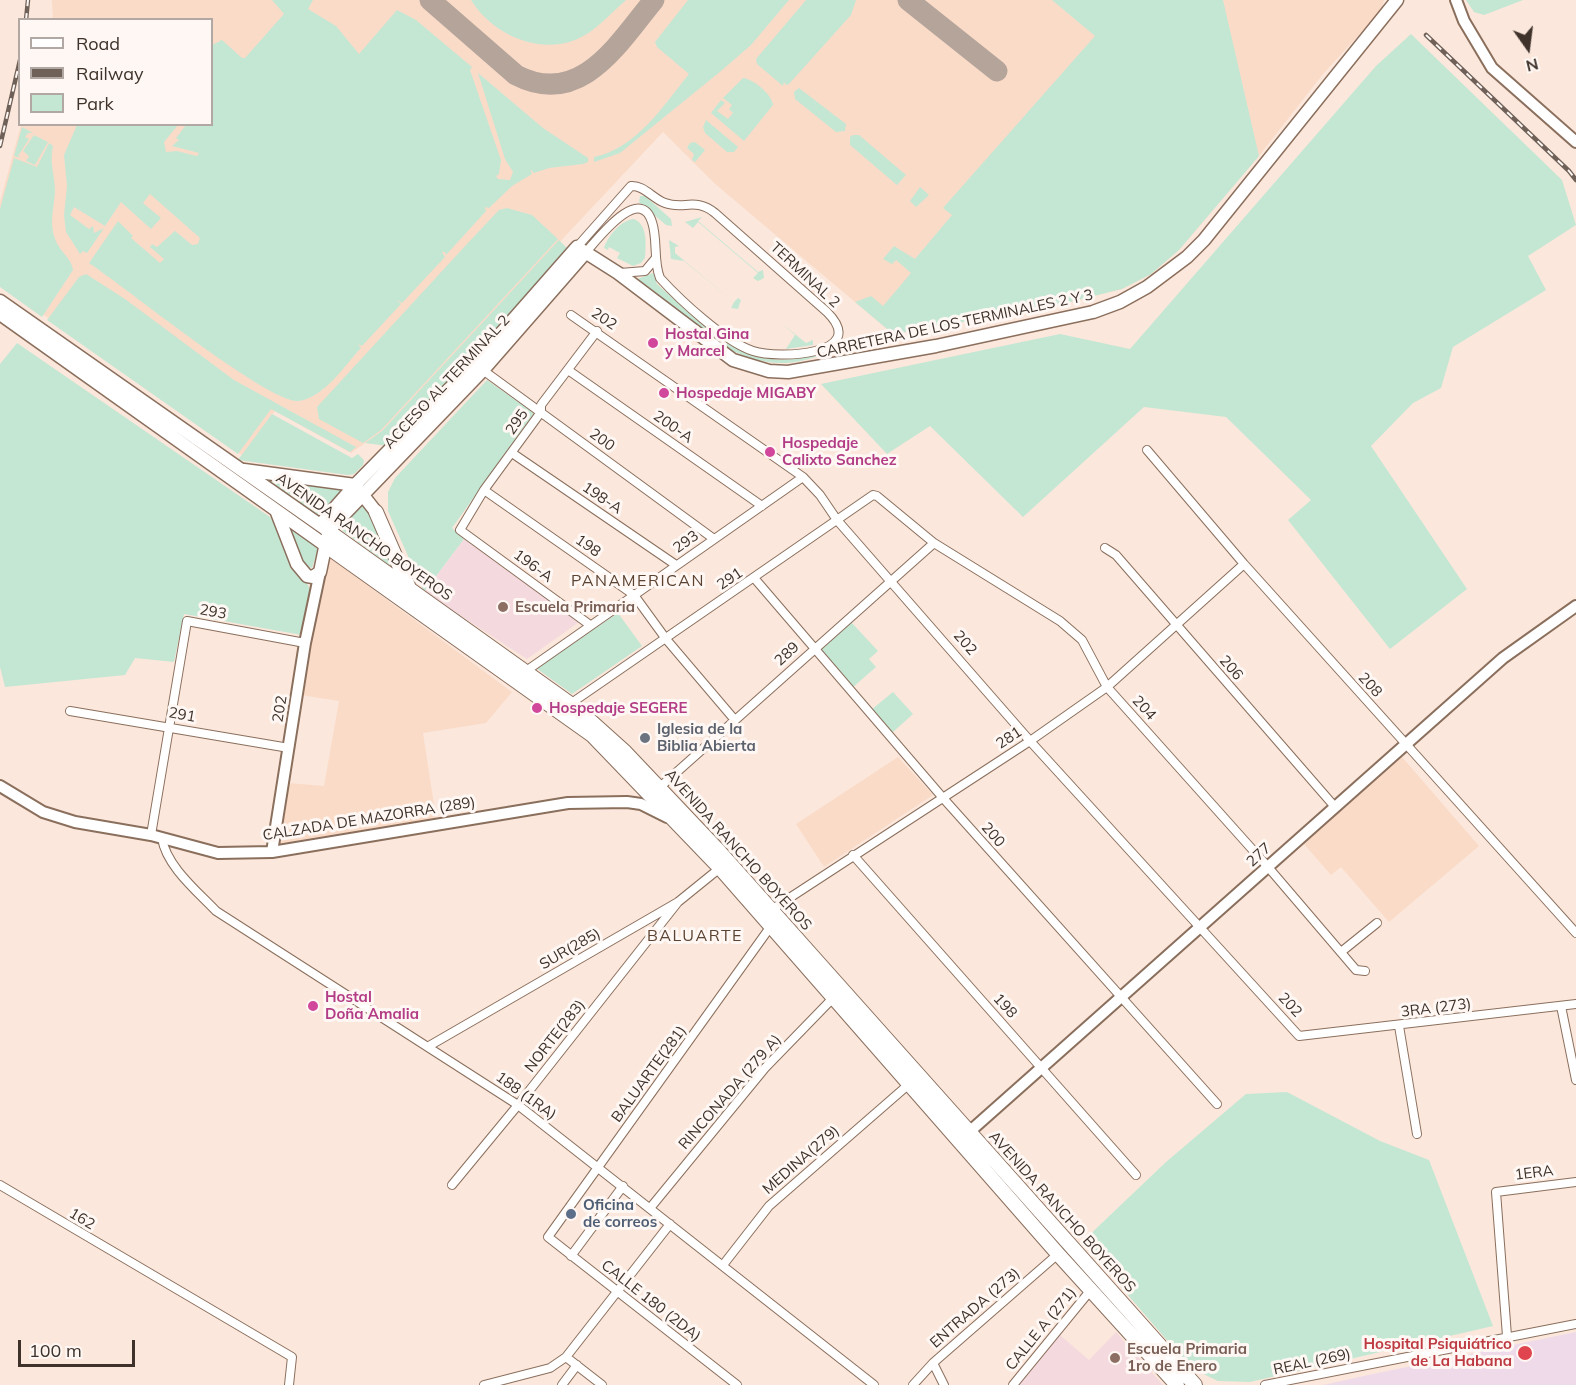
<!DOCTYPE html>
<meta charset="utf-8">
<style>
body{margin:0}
#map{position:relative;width:1576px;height:1385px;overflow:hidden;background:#fbe7db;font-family:Mulish,sans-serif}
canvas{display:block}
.legend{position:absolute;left:18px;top:18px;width:195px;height:108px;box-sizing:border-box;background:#fef7f3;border:2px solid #b1a8a3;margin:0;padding:8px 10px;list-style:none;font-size:18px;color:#3e322a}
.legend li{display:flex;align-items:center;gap:12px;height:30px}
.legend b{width:30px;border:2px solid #b1a8a3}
.north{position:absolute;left:1498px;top:18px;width:60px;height:60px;-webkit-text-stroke:4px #fef7f3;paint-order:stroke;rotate:166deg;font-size:16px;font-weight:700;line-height:24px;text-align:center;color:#3e322a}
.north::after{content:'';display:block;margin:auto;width:21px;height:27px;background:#3e322a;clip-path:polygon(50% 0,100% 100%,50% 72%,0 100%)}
.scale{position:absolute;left:18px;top:1340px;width:117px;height:27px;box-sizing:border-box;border:3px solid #3e322a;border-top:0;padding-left:8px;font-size:18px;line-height:21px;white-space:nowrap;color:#3e322a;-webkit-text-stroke:4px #fef7f3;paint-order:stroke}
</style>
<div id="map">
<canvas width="1576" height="1385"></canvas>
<ul class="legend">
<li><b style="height:8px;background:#fff"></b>Road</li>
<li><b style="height:8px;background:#6f6158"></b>Railway</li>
<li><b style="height:16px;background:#c4e7d4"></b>Park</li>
</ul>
<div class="north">N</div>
<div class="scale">100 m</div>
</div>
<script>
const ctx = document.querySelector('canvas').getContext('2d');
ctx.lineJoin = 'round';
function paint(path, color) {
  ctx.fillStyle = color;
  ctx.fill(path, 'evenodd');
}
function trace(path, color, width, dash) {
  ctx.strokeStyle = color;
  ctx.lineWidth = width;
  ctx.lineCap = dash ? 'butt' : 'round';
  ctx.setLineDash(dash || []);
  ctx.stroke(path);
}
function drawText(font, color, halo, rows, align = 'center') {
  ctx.font = font + ' Mulish,sans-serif';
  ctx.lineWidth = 6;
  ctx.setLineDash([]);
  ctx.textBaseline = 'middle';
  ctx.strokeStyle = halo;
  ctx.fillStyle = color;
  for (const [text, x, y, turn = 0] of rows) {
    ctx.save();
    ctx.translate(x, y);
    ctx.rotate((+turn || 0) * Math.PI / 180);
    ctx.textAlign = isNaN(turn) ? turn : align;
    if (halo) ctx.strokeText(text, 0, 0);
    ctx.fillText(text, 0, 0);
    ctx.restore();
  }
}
paint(new Path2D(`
 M52,0h1332l-3,11 -58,63 -64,82 -80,94 -28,24 -29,15 -72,18 -157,27 -179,-151 -51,-51 -281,299 -31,22 -76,-42 -32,45 -243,-172v-82l21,-77 191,-1v-104l-159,-1z
 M329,557l183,135 -26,31 -63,10 13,85 -159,26 11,-61 36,3 15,-85 -38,-6z
 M898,757l35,38 -109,72 -28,-43z
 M1402,757l77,89 -90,76 -48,-55 -10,8 -28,-32z`), '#fadbc8');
paint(new Path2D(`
 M464,539l115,83 -52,37 -103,-67z
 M1116,1332l47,53h-145l42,-50 29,25z`), '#f4dade');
paint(new Path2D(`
 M1576,1332v53h-253l50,-11z`), '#efdaea');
paint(new Path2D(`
 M272,0h41l-5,9 28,17 23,28 38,-44 19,10 56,47 -2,3 31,90 -2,14 -3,2 2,3 12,1 3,-8 -8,-13 -27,-86 65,55 45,30v4l-5,2 -34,4 -15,5 -4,-4 2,5 -20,12 -23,22 -4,-1 1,4 -40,44 -1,-3h-3l3,5 -43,46 -5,-3 4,4 -39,42 -4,-2 3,4c-16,17 -36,49 -62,53 -29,4 -175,-115 -210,-138l29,-42 15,15 -2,2 29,25 4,-4 -14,-12 2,-3 5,3 18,-16 17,14 6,-1 2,-6 -50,-44 -7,9 18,15 -10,11 -30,-27 -16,24 -31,-19 -4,8 19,14 4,-3 1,7 10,-5 -17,25 -4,-2 -3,3 -14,-22 -2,-17 3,-29 -3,-31 13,-30h101l-14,17 2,10 11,-1 20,5 2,-3 -27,-7 7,-6 -3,-2 10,-13 26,-1v-79l10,-5 20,18h3l39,-44z
 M471,0h155c-15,13 -32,33 -51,40 -38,15 -84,-7 -104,-40z
 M688,0h101l-38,45 -30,26 -101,82 -26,9v-5c43,-9 69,-51 95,-83l-32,-27 -2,-5z
 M806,0h50l-5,15 -62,69 -3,1 -2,-3 -1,4 -26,-22 -1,-5z
 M1052,0h171l36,156 -80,94 -28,24 -29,15 -72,18 -157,27 -38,-32 16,-6 12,10 28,-33 -15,-13 -4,4 -9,-5 11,-13 21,13 37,-44 -9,-7 152,-172z
 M1466,0h57l-39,15 -10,-3z
 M1411,34l151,146 14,45 -48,31 18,34 -93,57 -12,41 -28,15 -42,43 96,143 -77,60 -102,-129 23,-20 -85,-83 -82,-10 -121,110 -93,-91 -43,28 -66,-70 239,-50 70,15 246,-283z
 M743,78c10,1 29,16 30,27l-29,36 -33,-28 10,-13 4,3 -8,8 11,8 5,-6 -4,-4 3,-4 -9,-7z
 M799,88l47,36 -1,7 -9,1 -41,-33 -1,-7z
 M706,120l32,27 -4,5h-7l-22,-19 -2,-6z
 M22,127l11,6h-5l-3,4 4,2 -11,17 3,2 -7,-2z
 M34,135l14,7 -13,23 -9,-4 3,-5 -6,-5z
 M853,135h6l47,40 -9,10 -47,-40v-8z
 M695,142l10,8 -10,12 -3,-2 2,-6 -7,-6 3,-5z
 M49,143l4,3c-4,16 2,30 2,46 -1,16 -6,31 0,47 4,12 16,18 18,31l-31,47 -42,-30v-78l14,-51 23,9z
 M920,187l9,8 -13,12 -6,-6z
 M640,196h5l26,23 1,7 -6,-1 -27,-23z
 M507,208l25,7 26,24 -177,191 -18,13 -44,-24 -2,-12 149,-162 33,-35z
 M702,217l-4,4 60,51 5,-2 1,8 -6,3 -5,-3 5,-5 -60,-51 -5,6 -8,-6z
 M634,219c14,6 12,26 11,39l-4,5 -8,3 -16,-8 3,-5 -11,-6 -1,3 -4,-2c4,-12 17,-28 30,-29z
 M559,240l10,10 -108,122 -73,74 -23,-3 17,-12z
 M669,240l10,6 -4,1v6l59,49 4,-4 3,2 -3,9 -7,-1 3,-6 -50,-41 -13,-2z
 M653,273l4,11c33,28 69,72 115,75 17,2 35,-2 51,-5 -75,33 -133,-32 -188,-74z
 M86,274l39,25 109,81 122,67 -6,5 -79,-43 -33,45 -191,-134 32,-43z
 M781,323l25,20 7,-3v5l-27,4 9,-14z
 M17,343l253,174 7,10 14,39 13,12 6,11 -8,46 -118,-21 -10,48 -39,-4 -10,17 -120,12 -5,-20v-303z
 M487,380l47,33 -82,115 12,11 -40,53 -36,-81v-19l7,-14z
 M272,414l80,44 6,-4 6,6 -1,5 -9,9 -6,1 -110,-15z
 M268,480l72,7 3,2 -22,28z
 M362,505l8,4 23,59 -53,-39z
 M287,524l31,25 -6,19 -10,-3z
 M618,613l24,33 -70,48 -36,-26z
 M851,622l27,29 -9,8 7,8 -24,21 -34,-38z
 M893,692l20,22 -21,19 -21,-23z
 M1287,1092l93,49 49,19 64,166 -243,56 -32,-1 -27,-13 -109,-126 84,-80 80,-68z`), '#c4e7d4');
trace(new Path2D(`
 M430,0l86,75c65,34 103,-33 138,-75
 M908,0l89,71`), '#b5a49a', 21);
const minor = new Path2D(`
 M577,247l54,-61c13,-1 22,13 34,17 19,7 30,-6 50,10l112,99c44,44 -50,47 -74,39 -28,-9 -73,-51 -93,-73 -7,-17 -2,-38 -8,-56 -12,-39 -55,18 -66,30
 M620,273l25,-2 10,-12
 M571,315l232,162 17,18 17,25 193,221 269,295 277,-32
 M480,368l234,171
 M568,370l194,136
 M1147,450l97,114 332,369
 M512,453l164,112
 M484,490l150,105 32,44 68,80
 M1105,548l11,7 219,252
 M755,579l188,219 274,306
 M590,625l-130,-95 24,-40 57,-78v-7l56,-74
 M526,671l277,-194
 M570,704l303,-209 4,1 57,47 126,78 22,19 25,47 161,180 88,103 9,1
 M70,711l219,37
 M660,787l274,-244
 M151,835l36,-214 118,22
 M162,838c4,28 36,54 54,73l302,194 356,280
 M853,855l283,320
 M771,910l259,-169 77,-54 137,-123
 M1341,952l36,-29
 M1561,1006l15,74
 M1399,1026l18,108
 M429,1046l249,-144 42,-34
 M0,1185l292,172 -3,28
 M452,1185l66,-80 160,-203
 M651,1207l114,-139 68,-70
 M571,1256l52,-70
 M723,1265l46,-59 139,-121
 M1507,1336l-11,-144 80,-10
 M566,1357l36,28
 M933,1363l11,22
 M484,1385l66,-17 16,-11 104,-133
 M562,1385l15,-20
 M737,1385l-189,-148 223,-311
 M913,1385l20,-22 125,-109
 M1013,1385l77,-94
 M1265,1385l311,-61`);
const tertiary = new Path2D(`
 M1456,0l8,21 28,47 84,74
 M0,786l43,26 32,10 76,13 67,18 54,-1 296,-49 59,-1 14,2 26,13
 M272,852l33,-209 15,-71
 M968,1133l535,-475 73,-52`);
const primary = new Path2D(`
 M0,301l327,229
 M0,314l325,231
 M244,470l111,15 21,27
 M276,510l21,54 10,12 6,1 7,-5 7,-34
 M320,525l35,-40 120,-122 102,-116 41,26 115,87 36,11 19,1 148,-26 157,-34 27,-10 27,-15 40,-30 17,-17 193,-240
 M328,531l155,-161 103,-118`);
const trunk = new Path2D(`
 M376,512l33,76
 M328,531l248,177 49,44 91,96 479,537
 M325,545l267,190 128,133 338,386 119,131`);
trace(minor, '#8b6f5d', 10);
trace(tertiary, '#8b6f5d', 14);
trace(primary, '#8b6f5d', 15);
trace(trunk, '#8b6f5d', 16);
trace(minor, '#fff', 8);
trace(tertiary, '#fff', 10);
trace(primary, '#fff', 12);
trace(trunk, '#fff', 14);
const rail = new Path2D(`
 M26,20l2,-20
 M1426,35l143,136 7,9
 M0,146l20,-86`);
trace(rail, '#6f6158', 4.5);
trace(rail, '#fef7f3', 2, [7]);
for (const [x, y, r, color] of [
 [653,343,6,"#d1479c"],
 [664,393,6,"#d1479c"],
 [770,452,6,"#d1479c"],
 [503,607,6,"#8d6e63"],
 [537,708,6,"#d1479c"],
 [645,738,6,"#6b7280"],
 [313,1006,6,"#d1479c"],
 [571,1214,6,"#5c6f8a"],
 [1525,1353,8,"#e0444e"],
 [1115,1358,6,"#8d6e63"]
]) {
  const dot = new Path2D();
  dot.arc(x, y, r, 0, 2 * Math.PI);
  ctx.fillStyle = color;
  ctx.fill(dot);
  trace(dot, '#fef7f3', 2);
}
drawText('15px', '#3e322a', '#fef7f3', [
 ["TERMINAL 2",805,275,43],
 ["202",604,319,34],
 ["CARRETERA DE LOS TERMINALES 2 Y 3",955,324,-12],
 ["ACCESO AL TERMINAL 2",447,382,-47],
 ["295",517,422,-55],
 ["200-A",673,427,35],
 ["200",602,440,36],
 ["198-A",602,498,34],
 ["AVENIDA RANCHO BOYEROS",364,537,35],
 ["293",686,542,-35],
 ["198",588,546,35],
 ["196-A",533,566,36],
 ["291",730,579,-34],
 ["293",213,612,10],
 ["202",965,643,49],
 ["289",787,654,-42],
 ["206",1231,668,49],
 ["208",1370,685,48],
 ["204",1144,708,48],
 ["202",280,709,-81],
 ["291",182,715,10],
 ["281",1009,738,-33],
 ["CALZADA DE MAZORRA (289)",369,819,-9],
 ["200",993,835,49],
 ["AVENIDA RANCHO BOYEROS",738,850,48],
 ["277",1259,855,-42],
 ["SUR(285)",570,949,-30],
 ["202",1290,1005,47],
 ["198",1005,1006,48],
 ["3RA (273)",1436,1008,-7],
 ["NORTE(283)",555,1036,-52],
 ["BALUARTE(281)",649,1074,-54],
 ["RINCONADA (279 A)",730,1092,-49],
 ["188 (1RA)",526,1096,36],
 ["MEDINA(279)",801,1160,-41],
 ["1ERA",1534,1173,-7],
 ["AVENIDA RANCHO BOYEROS",1062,1212,48],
 ["162",82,1219,31],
 ["CALLE 180 (2DA)",651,1301,38],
 ["ENTRADA (273)",975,1308,-41],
 ["CALLE A (271)",1041,1329,-51],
 ["REAL (269)",1312,1362,-12]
]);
drawText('bold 15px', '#b23c85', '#fef7f3', [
 ["Hostal Gina",665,334],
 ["y Marcel",665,351],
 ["Hospedaje MIGABY",676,393],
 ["Hospedaje",782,443],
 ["Calixto Sanchez",782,460],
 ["Hospedaje SEGERE",549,708],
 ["Hostal",325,997],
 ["Doña Amalia",325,1014]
], 'left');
drawText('bold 15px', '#785e54', '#fef7f3', [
 ["Escuela Primaria",515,607],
 ["Escuela Primaria",1127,1349],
 ["1ro de Enero",1127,1366]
], 'left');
drawText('bold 15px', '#5b616d', '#fef7f3', [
 ["Iglesia de la",657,729],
 ["Biblia Abierta",657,746]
], 'left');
drawText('bold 15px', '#4e5e75', '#fef7f3', [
 ["Oficina",583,1205],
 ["de correos",583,1222]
], 'left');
drawText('bold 15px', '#be3a42', '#fef7f3', [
 ["Hospital Psiquiátrico",1512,1344],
 ["de La Habana",1512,1361]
], 'right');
ctx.letterSpacing = '1.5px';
drawText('16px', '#5b4231', '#fef7f3', [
 ["PANAMERICAN",638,581],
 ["BALUARTE",695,936]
]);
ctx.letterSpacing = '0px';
</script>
